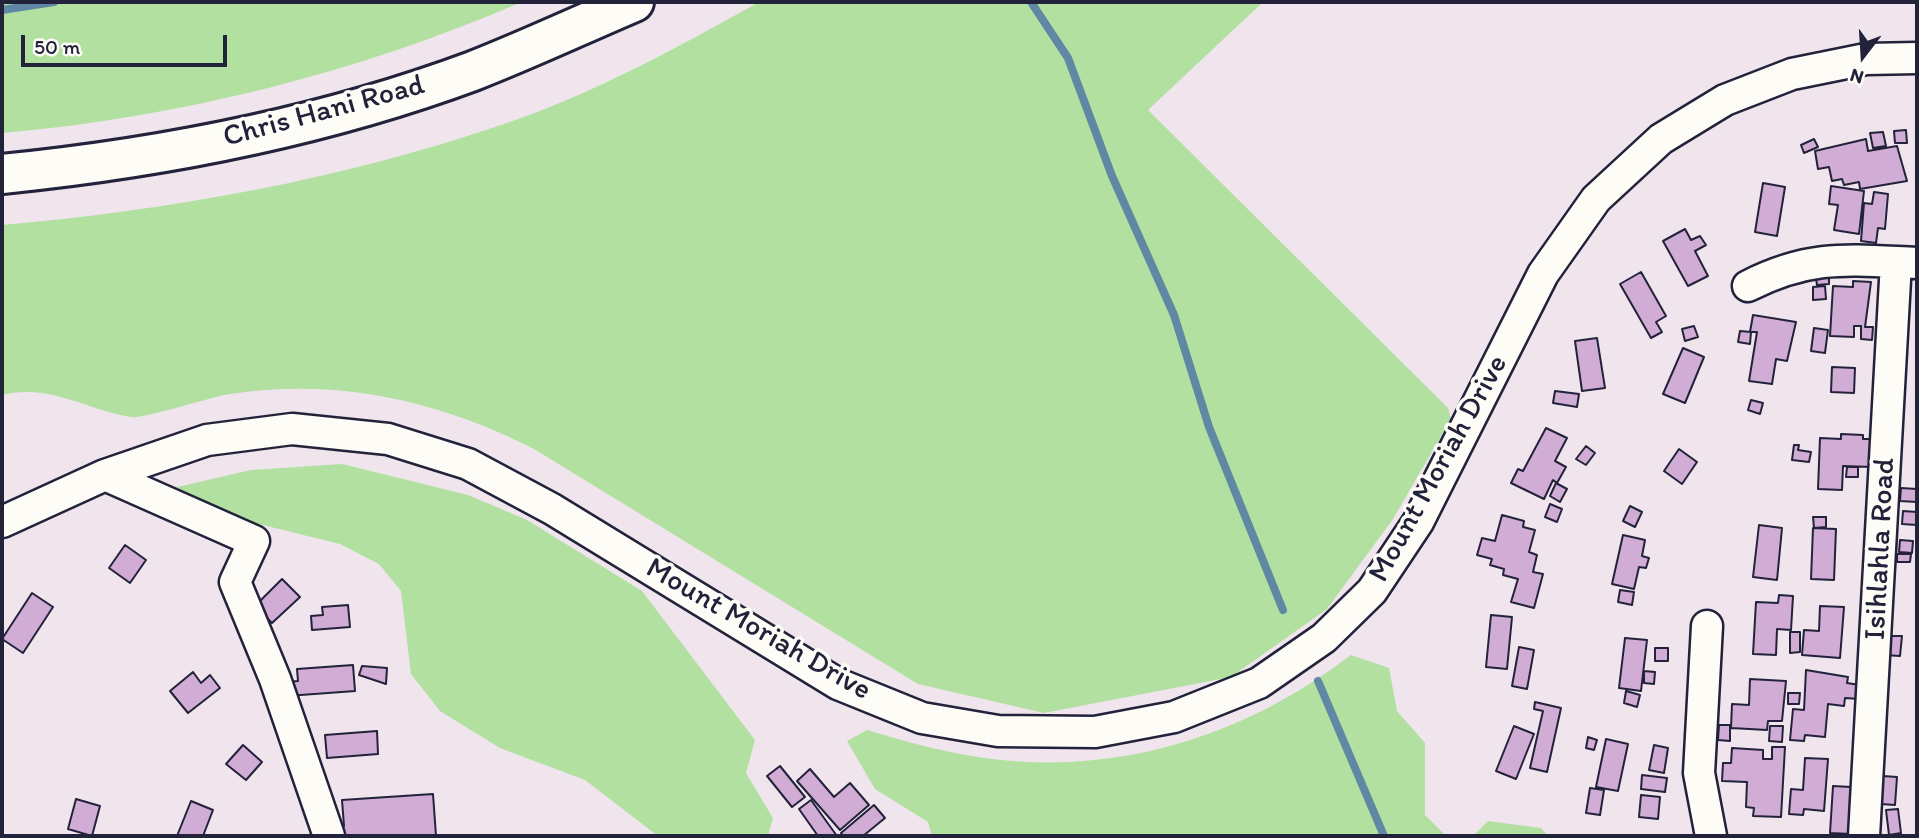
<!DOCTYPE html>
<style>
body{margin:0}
#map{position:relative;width:1919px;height:838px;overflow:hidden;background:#f0e4ed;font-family:Itim,sans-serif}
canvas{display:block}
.frame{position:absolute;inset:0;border:4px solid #22223b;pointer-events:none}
.north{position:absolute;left:1828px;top:21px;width:70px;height:70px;-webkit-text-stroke:5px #fdfcf7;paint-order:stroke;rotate:197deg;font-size:19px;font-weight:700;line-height:28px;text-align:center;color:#22223b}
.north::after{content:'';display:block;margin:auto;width:24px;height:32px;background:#22223b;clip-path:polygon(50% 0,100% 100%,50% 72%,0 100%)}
.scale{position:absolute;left:21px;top:35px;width:206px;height:32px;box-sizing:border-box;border:4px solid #22223b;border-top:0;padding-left:9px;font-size:21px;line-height:24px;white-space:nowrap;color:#22223b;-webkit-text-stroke:5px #fdfcf7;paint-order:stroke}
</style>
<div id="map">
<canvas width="1919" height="838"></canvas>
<div class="frame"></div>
<div class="north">N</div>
<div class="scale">50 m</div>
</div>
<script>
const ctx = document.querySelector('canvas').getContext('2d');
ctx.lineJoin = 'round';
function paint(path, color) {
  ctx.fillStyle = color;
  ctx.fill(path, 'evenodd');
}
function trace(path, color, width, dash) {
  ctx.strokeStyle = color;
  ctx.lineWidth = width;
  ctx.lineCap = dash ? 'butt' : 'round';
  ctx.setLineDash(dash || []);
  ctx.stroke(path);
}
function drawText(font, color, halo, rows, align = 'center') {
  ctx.font = font + ' Itim,sans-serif';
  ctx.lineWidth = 7;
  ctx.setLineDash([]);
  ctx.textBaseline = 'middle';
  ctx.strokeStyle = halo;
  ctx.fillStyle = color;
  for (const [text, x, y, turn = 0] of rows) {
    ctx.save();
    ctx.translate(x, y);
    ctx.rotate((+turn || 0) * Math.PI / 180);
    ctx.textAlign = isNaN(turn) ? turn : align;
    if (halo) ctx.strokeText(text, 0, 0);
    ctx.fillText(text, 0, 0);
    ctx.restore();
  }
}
paint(new Path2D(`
 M2,2h520c-162,70 -344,116 -520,131z
 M759,2h504l-115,108 300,298 3,11 -58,100 -66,90 -96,68 -187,36 -126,-29 -384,-235c-97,-49 -196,-71 -304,-55 -20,3 -86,25 -99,23 -45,-7 -81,-34 -129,-22v-170c169,-15 338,-45 499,-100 90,-30 176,-77 258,-123z
 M342,464l126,31 59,25 115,71 113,149 -9,33 27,45 -5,18h-110l-73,-56 -85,-32 -60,-37 -29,-37 -10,-83 -22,-27 -39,-20 -126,-31 -45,-24 82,-19z
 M1351,655l38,13 8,43 28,32v72l19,19 29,2 15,-15 53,7 7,8h-616l-4,-14 -53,-33 -28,-48 20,-11c41,12 83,24 125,29 131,16 256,-25 359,-104z`), '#b1e0a0');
trace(new Path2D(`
 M1031,2l37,56 44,118 62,139 35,112 74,183
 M2,10l52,-8
 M1318,681l66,155`), '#6088a4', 8);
const building = new Path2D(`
 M1906,130l1,13h-12l-1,-12z
 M1883,132l3,14 -13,2 -3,-15z
 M1814,139l4,8 -14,6 -3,-8z
 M1866,139l2,12 29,-5 10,35 -47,8 -1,-7 -15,3 -2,-6 -10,2 -3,-14 -11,2 -3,-18z
 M1763,183l22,4 -8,49 -22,-4z
 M1831,186l33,5 -5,43 -25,-4 4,-25 -9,-1z
 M1874,192l14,2 -3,35 -7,-1 -2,15 -15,-2 3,-38 8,1z
 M1685,229l6,11 9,-4 6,9 -11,6 13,25 -20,10 -25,-45z
 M1829,271v13l-12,1 -2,-13z
 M1641,272l25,44 -10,6 6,10 -11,6 -31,-54z
 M1853,281l18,1 -6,45h8l-1,13 -11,-1v-13h-7v11l-24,-1 3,-50 20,1z
 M1825,286l1,13 -13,1v-13z
 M1753,315l43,7 -9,39 -11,-2 -4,25 -23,-3 8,-49h-7z
 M1694,326l4,11 -13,4 -3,-12z
 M1814,328l14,2 -3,23 -14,-2z
 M1740,331l11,1 -1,12 -12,-2z
 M1597,338l8,50 -23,3 -7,-50z
 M1683,348l21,9 -19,46 -22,-9z
 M1832,367l23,1 -1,25 -23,-1z
 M1555,391l24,3 -2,13 -24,-4z
 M1751,400l12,3 -3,11 -12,-4z
 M1546,428l21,10 -12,23 11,6 -9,16 -4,-3 -9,19 -33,-16 7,-14 5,2z
 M1841,434l22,1v4h10l-1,28 -29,-1 -1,24 -24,-1 2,-51 21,1z
 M1794,445h5l-1,5 13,2 -2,10 -17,-2z
 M1586,446l9,7 -9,12 -10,-6z
 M1679,449l18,13 -15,22 -18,-13z
 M1847,467h11v10h-12z
 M1556,483l11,6 -7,13 -10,-6z
 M1901,488l16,1v13l-17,-1z
 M1550,504l12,5 -5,13 -12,-5z
 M1630,506l12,6 -7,15 -12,-6z
 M1903,511l14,1v13l-15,-1z
 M1502,515l22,6 -1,6 12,3 -6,22 8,3 -4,17 10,2 -9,34 -23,-6 7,-23 -15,-4 1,-6 -14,-4 2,-6 -15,-4 5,-17 13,3z
 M1813,517h13v10l-12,1z
 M1759,525l23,3 -5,52 -24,-3z
 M1813,528l23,1 -2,51 -23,-1z
 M1623,535l22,5 -3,16 7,2 -3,10 -7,-1 -5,22 -22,-5z
 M1900,540l13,1 -1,12 -13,-1z
 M125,545l21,15 -16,23 -21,-15z
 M1897,554h14l-1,8h-13z
 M282,579l18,18 -28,26 -17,-17z
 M1620,590l14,2 -2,13 -14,-3z
 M32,593l21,14 -30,46 -21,-14z
 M1779,595l14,1 -2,34 -14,-1 -1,26 -23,-1 3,-52 22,1z
 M348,605l2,22 -38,3 -1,-14 12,-1 -1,-8z
 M1820,606l24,1 -4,51 -38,-3 2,-25 15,1z
 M1491,615l21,2 -5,52 -21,-2z
 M1790,632h10v20l-10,1z
 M1889,636h13l-2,20 -15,-1z
 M1625,638l22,2 -6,51 -22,-3z
 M1519,647l15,3 -7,39 -15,-3z
 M1655,648h13v13h-13z
 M353,665l2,26 -68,5 -1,-14 12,-1 -1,-12z
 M362,666l25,2 -1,16 -27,-9z
 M1806,670l42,7 -1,6 13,2 -1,14 -14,-1 -1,8 -16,-2 -3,33 -20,-2 -1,6 -14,-1 3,-31 11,1z
 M1644,671l11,1 -1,12 -10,-1z
 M193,672l8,11 9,-8 10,13 -32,25 -18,-22z
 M1750,679l36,2 -4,40h-14l-1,9 -36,-2 1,-24 17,1z
 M1626,691l14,4 -3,12 -13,-4z
 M1788,693h12l-1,11h-11z
 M1535,702l26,6 -14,64 -17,-4 13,-57 -9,-2z
 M1719,725h11v16l-12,-1z
 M1514,726l20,8 -18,45 -20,-8z
 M1770,726h13l-1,16 -13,-1z
 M377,731l1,23 -51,4 -2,-23z
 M1588,737l9,3 -3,10 -8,-2z
 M1606,739l22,5 -10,47 -22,-4z
 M243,745l19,17 -16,18 -20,-16z
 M1654,745l14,3 -4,25 -15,-3z
 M1772,747h13l-4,70 -28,-1 1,-8 -8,-1 1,-25 -25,-1 1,-18h8l1,-15 31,2v9h9z
 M1805,758l23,1 -4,52 -20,-2 -1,6 -14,-1 2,-25 12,1z
 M780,766l25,31 -13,10 -25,-31z
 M810,769l24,28 16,-14 19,22 -29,25 -43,-49z
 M1642,775l25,3 -2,14 -24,-3z
 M1883,776l14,1 -2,28 -14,-1z
 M1833,786l18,1v47l-21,-1z
 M1590,788l14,2 -4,25 -14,-2z
 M433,794l3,42h-103v-9l11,-1 -2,-26z
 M1641,795l19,2 -2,22 -19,-2z
 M76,799l24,7 -8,30 -24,-7z
 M811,800l26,36h-19l-19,-27z
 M191,801l22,9 -10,26h-26z
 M874,805l11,13 -22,18h-20l-2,-3z
 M1898,809l3,24 -12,2 -3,-25z`);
paint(building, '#d1add6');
trace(building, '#22223b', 2);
const minor = new Path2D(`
 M1748,286c63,-32 101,-26 169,-23
 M105,475l149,66 -19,41 40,97 54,157
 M2,522l103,-47 102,-35 85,-11 96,10 80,25 84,45 286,175 84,34 76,13 97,1 79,-15 85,-34 65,-45 48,-47 46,-69 125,-248 53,-75 65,-60 64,-39 67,-26 74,-15 51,-1
 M1707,626l-8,147 12,63
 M1864,836l32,-574`);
const secondary = new Path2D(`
 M2,174c159,-16 320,-47 471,-103 54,-21 107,-46 161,-69`);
trace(minor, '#22223b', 35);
trace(secondary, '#22223b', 44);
trace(minor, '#fdfcf7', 30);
trace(secondary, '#fdfcf7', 38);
drawText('30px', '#22223b', '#fdfcf7', [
 ["Chris Hani Road",324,112,-15],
 ["Mount Moriah Drive",1439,469,-61],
 ["Isihlahla Road",1881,549,-87],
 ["Mount Moriah Drive",758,630,30]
]);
</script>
